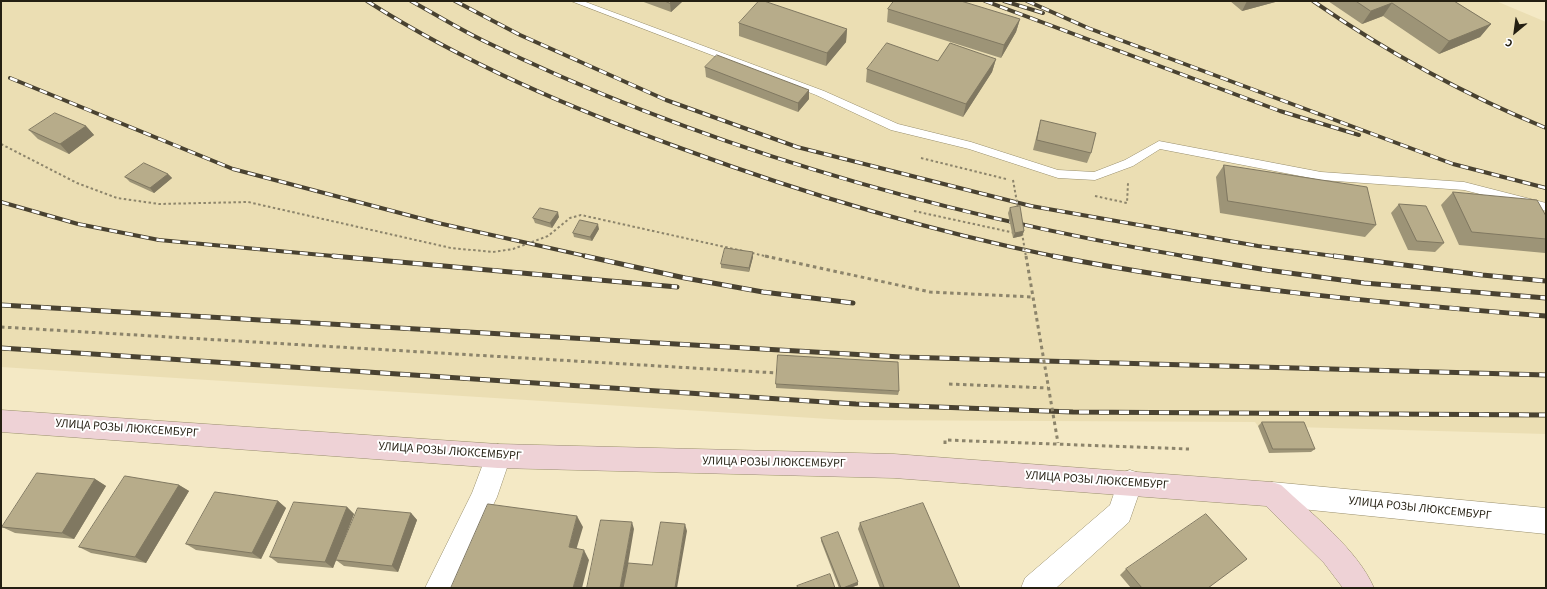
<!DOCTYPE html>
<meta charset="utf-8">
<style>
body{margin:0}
#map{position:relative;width:1547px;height:589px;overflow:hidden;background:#f4e9c5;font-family:"Source Sans 3",sans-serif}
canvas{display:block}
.frame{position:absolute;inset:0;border:2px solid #241f12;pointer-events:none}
.north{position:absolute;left:1495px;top:12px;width:40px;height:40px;-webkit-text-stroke:3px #fff;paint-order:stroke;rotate:209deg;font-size:11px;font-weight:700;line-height:16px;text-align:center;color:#241f12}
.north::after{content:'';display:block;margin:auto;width:14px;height:18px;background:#241f12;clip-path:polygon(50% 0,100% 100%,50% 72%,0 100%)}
</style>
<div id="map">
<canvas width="1547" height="589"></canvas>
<div class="frame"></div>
<div class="north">С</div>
</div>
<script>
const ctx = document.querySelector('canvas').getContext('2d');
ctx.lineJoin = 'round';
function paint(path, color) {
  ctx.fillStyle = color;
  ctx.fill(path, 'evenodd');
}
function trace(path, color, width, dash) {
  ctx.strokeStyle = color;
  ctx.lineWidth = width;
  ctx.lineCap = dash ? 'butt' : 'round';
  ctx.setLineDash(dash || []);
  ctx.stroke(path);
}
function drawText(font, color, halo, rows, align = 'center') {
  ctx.font = font + ' "Source Sans 3",sans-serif';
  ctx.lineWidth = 4;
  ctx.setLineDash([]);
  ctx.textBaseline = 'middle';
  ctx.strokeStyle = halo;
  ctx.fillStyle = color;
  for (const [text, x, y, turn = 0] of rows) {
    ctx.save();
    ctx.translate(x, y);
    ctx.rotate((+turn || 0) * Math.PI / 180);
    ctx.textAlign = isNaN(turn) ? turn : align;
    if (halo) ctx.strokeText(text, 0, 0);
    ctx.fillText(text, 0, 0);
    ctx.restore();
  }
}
paint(new Path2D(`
 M1,1h1495l50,21v412l-288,-8 -3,-4 -410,-2 -844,-53z`), '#ebdeb3');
const lane = new Path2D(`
 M571,1h12l241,90 74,33 73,18 87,28 36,2 31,-12 34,-19 162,31 143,10 82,21v8l-82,-21 -143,-10 -161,-31 -27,17 -38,14 -37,-2 -89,-29 -78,-19 -75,-35z`);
const street = new Path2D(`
 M498,444l9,4 4,8 -14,41 -44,91h-28l47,-95 17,-45z
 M1130,470l9,3 4,9 -14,40 -73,66h-35l4,-10 85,-73 11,-32z
 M1272,482l274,26v26l-274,-28 -9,-3 -4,-9 4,-9z`);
const secondary = new Path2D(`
 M1,410l497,34 396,10 378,28 9,3c30,28 77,65 93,103h-31l-19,-25 -58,-57 -372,-28 -396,-10 -497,-36z`);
trace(lane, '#998f6d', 1);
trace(street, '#998f6d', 1);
trace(secondary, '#998f6d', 1);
trace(new Path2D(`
 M1,144l76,39 40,15 42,6 89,-2 203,46 42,4 20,-3 35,-13 22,-18 11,-3 162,36
 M921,158l85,21
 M1095,196l32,7 1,-20
 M914,211l101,22
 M752,253l17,4`), '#8c846b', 2, [2.5, 2.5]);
trace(new Path2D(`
 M765,256l165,36 103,5
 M1,327l776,46
 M949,384l99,4
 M945,444v-4l244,9`), '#8c846b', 3, [3.5, 3.5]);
paint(lane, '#fff');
paint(street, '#fff');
paint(secondary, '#eed2d6');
const railFar1 = new Path2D(`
 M367,1c99,63 206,108 316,148 122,45 247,82 375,108
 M411,1c24,13 48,28 73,40 222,108 462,175 705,216
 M455,1l65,34 146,65 131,47 234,59 227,40 83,11
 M985,1l295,110 79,24
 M1004,1l39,12
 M1027,1l61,27 365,136 93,24
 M1313,1c74,51 150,93 233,127
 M10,78l223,91 205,54 152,34
 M1,202l77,22 81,16 185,17`);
const rail = new Path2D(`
 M333,256l344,31
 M585,256l100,22 78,14 90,11
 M1053,256c163,32 328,47 493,60
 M1183,256l84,14 97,13 182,15
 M1334,256l148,19 64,6
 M1,305l900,52 645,18
 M1,348l855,56 217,8 473,3`);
trace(railFar1, '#494231', 4);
trace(rail, '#494231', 5);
trace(railFar1, '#fff', 2.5, [8]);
trace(rail, '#fff', 3.5, [10]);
trace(new Path2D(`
 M1013,180l5,28
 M1022,233l4,24`), '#8c846b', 2, [2.5, 2.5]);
trace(new Path2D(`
 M1026,256l32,187`), '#8c846b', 3, [3.5, 3.5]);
paint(new Path2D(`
 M641,1h42l-12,11z
 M1230,1h49l-37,10z
 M1328,1h126l37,23 -11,13 -41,17 -56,-38 -21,8z
 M888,9l132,10 -4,13 -15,26 -114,-36z
 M739,23l108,6 -1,13 -20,24 -87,-30z
 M996,59l-4,13 -29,45 -97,-35 1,-13z
 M705,67l104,23v9l-11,13 -92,-35z
 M1041,120l50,33 -4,10 -54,-13 5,-20z
 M86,126l8,9 -25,19 -31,-15 -9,-9z
 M1224,165l152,60 -11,12 -145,-24 -4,-36z
 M168,174l4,4 -18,15 -24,-11 -5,-5z
 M1453,192l93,24v36l-1,1 -86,-8 -18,-40z
 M1399,204l45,39 -9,9 -27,-2 -17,-37z
 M1010,208l14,23 -2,5 -9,2 -5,-25z
 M559,217l-7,11 -17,-5 -2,-5z
 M599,229l-7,12 -18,-4 -1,-4z
 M753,257l-4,15 -28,-4v-4z
 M776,384l123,7 -1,4 -122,-7z
 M1262,422l53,27 -4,3 -42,1 -11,-27z
 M95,479l11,7 -32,53 -59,-6 -13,-6z
 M179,485l10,6 -43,72 -55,-10 -12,-6z
 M278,501l8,7 -25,51 -65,-9 -10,-6z
 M347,507l7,7 -21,54 -55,-5 -8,-6z
 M411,513l6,7 -19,52 -54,-6 -8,-6z
 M860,523l100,65h-80l-22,-59z
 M821,538l37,47 -8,3h-11l-18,-47z
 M1126,569l82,19h-77l-11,-13z`), '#9d9477');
paint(new Path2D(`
 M672,1h11l-12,11 -1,-9z
 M1247,1h32l-37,10z
 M1392,3l-9,13 -21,8 9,-13z
 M1020,19l-4,13 -15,26 3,-13z
 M1491,24l-11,13 -41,17 10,-13z
 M847,29l-1,13 -20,24 1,-13z
 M996,59l-4,13 -29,45 3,-13z
 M809,90v9l-11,13v-9z
 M86,126l8,9 -25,19 -9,-10z
 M168,174l4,4 -18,15 -4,-5z
 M558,212l1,5 -7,11 -2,-5z
 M598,224l1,5 -7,12 -2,-4z
 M1024,231l-2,5 -9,2 2,-5z
 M753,252v5l-4,15v-4z
 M95,479l11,7 -32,53 -12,-6z
 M179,485l10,6 -43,72 -11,-6z
 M278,501l8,7 -25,51 -9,-6z
 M347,507l7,7 -21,54 -8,-6z
 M411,513l6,7 -19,52 -6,-6z
 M577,516l6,11 -9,30 -5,-10z
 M632,522l2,7 -10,59h-4z
 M685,524l2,7 -10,57h-2z
 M584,550l5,10 -7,28h-9z
 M858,582v3l-8,3h-7z`), '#807861');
const building = new Path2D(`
 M665,1h7l-2,2z
 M759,1h5l83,28 -20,24 -88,-30z
 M894,1h67l59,18 -16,26 -116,-36z
 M1356,1h98l37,23 -42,17 -57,-38 -21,8z
 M887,43l51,18 12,-18 46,16 -30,45 -99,-35z
 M717,55l92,35 -11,13 -93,-36z
 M55,113l31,13 -26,18 -31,-14z
 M1041,120l55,13 -5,20 -54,-13z
 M144,163l24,11 -18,14 -25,-11z
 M1224,165l143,22 9,38 -148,-24z
 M1453,192l84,8 9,16v23l-74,-7z
 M1399,204l27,2 18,37 -27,-2z
 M1020,206l4,25 -9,2 -5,-25z
 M540,208l18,4 -8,11 -17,-5z
 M580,220l18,4 -8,13 -17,-4z
 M725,248l28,4 -4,16 -28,-4z
 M778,355l120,7 1,29 -123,-7z
 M1262,422h42l11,27h-42z
 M37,473l58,6 -33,54 -60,-6z
 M125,476l54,9 -44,72 -56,-10z
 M215,492l63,9 -26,52 -66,-9z
 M294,502l53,5 -22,55 -55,-5z
 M923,503l37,85h-80l4,-1 -24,-64z
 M488,504l89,12 -8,31 15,3 -11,38h-122z
 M358,508l53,5 -19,53 -56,-6z
 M1206,514l41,45 -39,29h-66l-16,-19z
 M601,520l31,2 -12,66h-33z
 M661,522l24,2 -10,64h-52l5,-25 24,2z
 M838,532l20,50 -15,6h-2l-20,-50z
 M830,574l5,14h-37l-1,-2z`);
paint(building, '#b7ac8a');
trace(building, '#807861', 1);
drawText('12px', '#241f12', '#fff', [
 ["УЛИЦА РОЗЫ ЛЮКСЕМБУРГ",127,429,4],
 ["УЛИЦА РОЗЫ ЛЮКСЕМБУРГ",450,452,4],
 ["УЛИЦА РОЗЫ ЛЮКСЕМБУРГ",774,463,1],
 ["УЛИЦА РОЗЫ ЛЮКСЕМБУРГ",1097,481,4],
 ["УЛИЦА РОЗЫ ЛЮКСЕМБУРГ",1420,509,6]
]);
</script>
